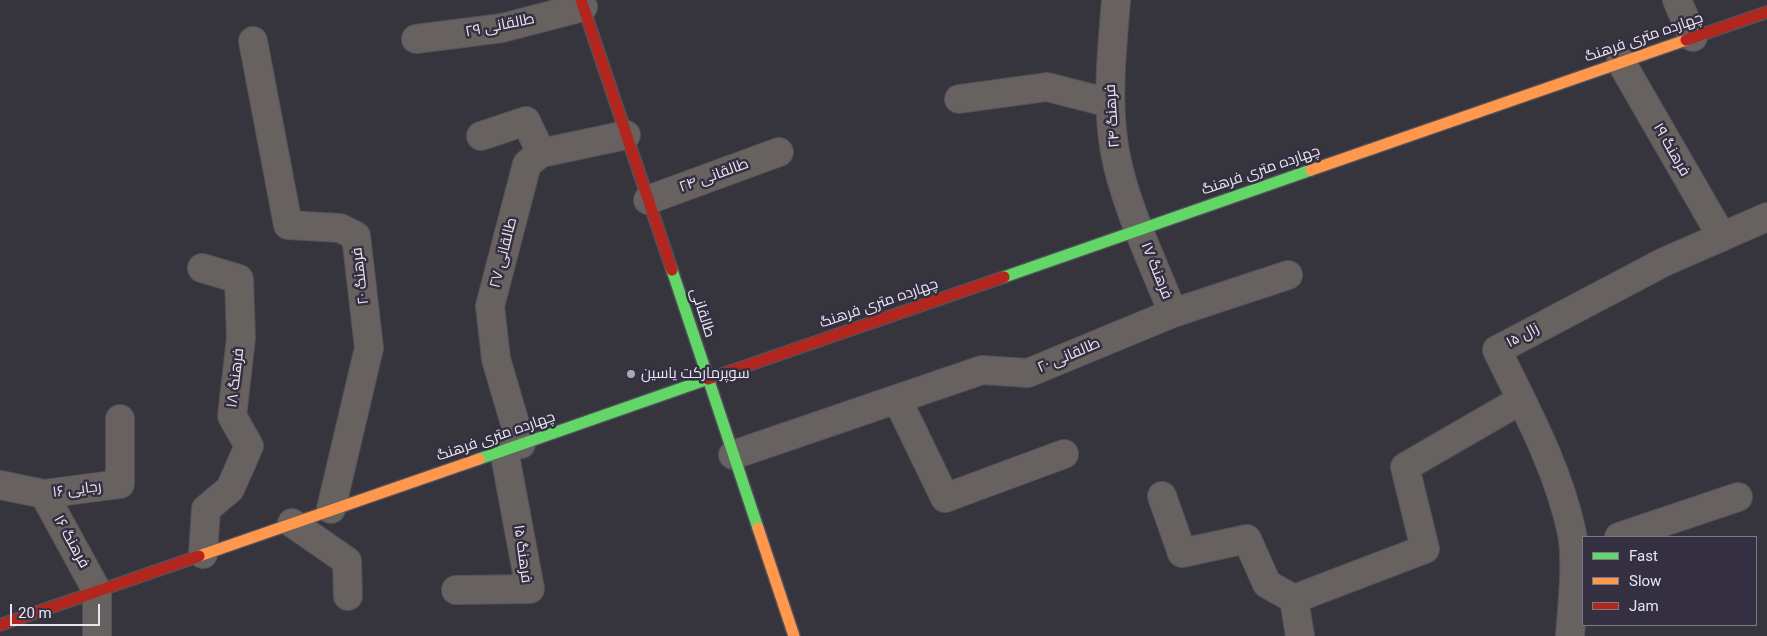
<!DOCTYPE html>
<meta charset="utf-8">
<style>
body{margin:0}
#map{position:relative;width:1767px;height:636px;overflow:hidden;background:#36343d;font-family:Roboto,sans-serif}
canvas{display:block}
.legend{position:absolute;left:1582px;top:536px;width:175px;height:90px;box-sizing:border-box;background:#343041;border:1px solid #7c7987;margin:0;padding:6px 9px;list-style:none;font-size:15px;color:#e9e6f1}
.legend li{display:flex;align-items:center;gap:10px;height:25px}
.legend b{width:25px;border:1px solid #7c7987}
.scale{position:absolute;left:10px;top:604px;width:90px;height:22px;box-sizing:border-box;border:2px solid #e9e6f1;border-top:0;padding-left:6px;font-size:15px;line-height:18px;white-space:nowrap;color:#e9e6f1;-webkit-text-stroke:4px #343041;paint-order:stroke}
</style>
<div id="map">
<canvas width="1767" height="636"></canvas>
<ul class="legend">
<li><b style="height:6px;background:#63d668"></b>Fast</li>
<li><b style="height:6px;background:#ff974d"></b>Slow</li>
<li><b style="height:6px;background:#b3261e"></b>Jam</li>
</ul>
<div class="scale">20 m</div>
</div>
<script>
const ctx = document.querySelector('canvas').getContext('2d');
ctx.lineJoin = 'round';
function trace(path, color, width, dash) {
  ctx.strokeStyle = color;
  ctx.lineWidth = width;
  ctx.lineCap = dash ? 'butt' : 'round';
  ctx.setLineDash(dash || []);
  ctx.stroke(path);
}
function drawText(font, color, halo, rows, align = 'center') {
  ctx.font = font + ' Roboto,Cairo,sans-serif';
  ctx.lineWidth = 5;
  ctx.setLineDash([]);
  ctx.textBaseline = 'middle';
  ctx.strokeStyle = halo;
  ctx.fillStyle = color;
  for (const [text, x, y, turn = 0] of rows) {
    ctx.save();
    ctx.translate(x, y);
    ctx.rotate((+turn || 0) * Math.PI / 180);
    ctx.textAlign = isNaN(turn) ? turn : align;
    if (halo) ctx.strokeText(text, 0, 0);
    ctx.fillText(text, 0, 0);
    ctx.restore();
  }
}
const street = new Path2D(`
 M1116,0c-4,50 -10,102 -1,152 9,51 38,111 58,161
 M1677,0l16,37
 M416,39l86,-11 81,-21
 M253,41l35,184 52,3 16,8 13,112 -38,161
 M1621,62l101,175
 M959,99l88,-12 63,16
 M481,136l45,-15 15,32
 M648,200l131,-48
 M202,268l37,11 2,59 -9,78 17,30 -19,43 -24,20 -3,45
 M897,399l48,99 119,-44
 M521,444l-25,-85 -6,-53 37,-142 14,-11 85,-18
 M733,455l249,-85 46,3 145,-60 115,-38
 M0,485l44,9 76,-10v-65
 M44,494l53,97v45
 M1162,496l20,57 65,-14 20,45 27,15
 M292,523l55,38 1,35
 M1619,537l119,-40
 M456,590l74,-1 -26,-139
 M1300,636l-6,-37 131,-50 -20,-82 116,-67
 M1570,636c2,-30 8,-78 1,-107 -14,-63 -46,-121 -74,-179l167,-88 103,-45`);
const fast = new Path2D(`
 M672,270l86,258
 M1004,277l307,-107
 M479,459l229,-80`);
const slow = new Path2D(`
 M1311,170l375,-130
 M758,528l36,108
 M199,556l280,-97`);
const jam = new Path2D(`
 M581,0l91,270
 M1686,40l81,-28
 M708,379l296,-102
 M0,625l199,-69`);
trace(street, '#535159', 30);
trace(fast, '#535159', 14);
trace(slow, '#535159', 14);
trace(jam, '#535159', 14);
trace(street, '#676260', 28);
trace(fast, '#63d668', 11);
trace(slow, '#ff974d', 11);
trace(jam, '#b3261e', 11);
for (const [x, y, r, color] of [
 [631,374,5,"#aaa8b2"]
]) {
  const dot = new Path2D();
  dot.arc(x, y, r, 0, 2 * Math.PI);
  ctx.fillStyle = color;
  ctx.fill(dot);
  trace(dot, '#343041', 2);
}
drawText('15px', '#e9e6f1', '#343041', [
 ["طالقانی ۲۹",500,26,-11],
 ["چهارده متری فرهنگ",1644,38,-19],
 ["فرهنگ ۲۴",1113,116,-94],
 ["فرهنگ ۱۹",1671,150,60],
 ["چهارده متری فرهنگ",1261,171,-19],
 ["طالقانی ۲۴",714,176,-20],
 ["طالقانی ۲۷",504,253,-76],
 ["فرهنگ ۱۷",1156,271,68],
 ["فرهنگ ۲۰",361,276,-97],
 ["چهارده متری فرهنگ",879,304,-19],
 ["طالقانی",702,313,72],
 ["زال ۱۵",1523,336,-28],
 ["طالقانی ۲۰",1069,356,-23],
 ["فرهنگ ۱۸",236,378,-83],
 ["چهارده متری فرهنگ",496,437,-19],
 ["رجایی ۱۶",77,490,-7],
 ["فرهنگ ۱۶",71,542,61],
 ["فرهنگ ۱۵",522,554,82]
]);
drawText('15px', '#e9e6f1', '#343041', [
 ["سوپرمارکت یاسین",641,374]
], 'left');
</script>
